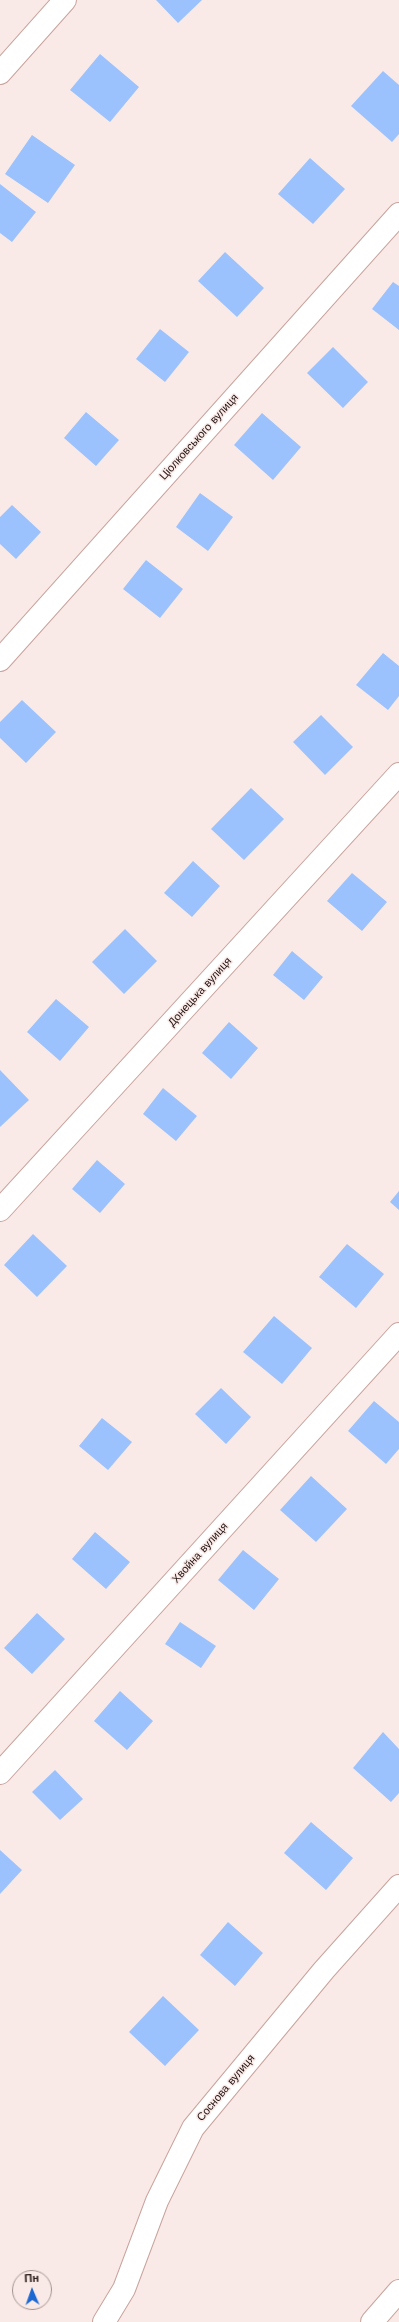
<!DOCTYPE html>
<meta charset="utf-8">
<style>
body{margin:0}
#map{position:relative;width:399px;height:2322px;overflow:hidden;background:#faeae7;font-family:"Work Sans",sans-serif}
canvas{display:block}
.north{position:absolute;left:12px;top:2270px;width:40px;height:40px;box-sizing:border-box;background:#faeae7;border:1px solid #a29391;border-radius:50%;rotate:358deg;font-size:11px;font-weight:700;line-height:16px;text-align:center;color:#1e110f}
.north::after{content:'';display:block;margin:auto;width:14px;height:18px;background:#1c68d3;clip-path:polygon(50% 0,100% 100%,50% 72%,0 100%)}
</style>
<div id="map">
<canvas width="399" height="2322"></canvas>
<div class="north">Пн</div>
</div>
<script>
const ctx = document.querySelector('canvas').getContext('2d');
ctx.lineJoin = 'round';
function paint(path, color) {
  ctx.fillStyle = color;
  ctx.fill(path, 'evenodd');
}
function trace(path, color, width, dash) {
  ctx.strokeStyle = color;
  ctx.lineWidth = width;
  ctx.lineCap = dash ? 'butt' : 'round';
  ctx.setLineDash(dash || []);
  ctx.stroke(path);
}
function drawText(font, color, halo, rows, align = 'center') {
  ctx.font = font + ' "Work Sans",sans-serif';
  ctx.lineWidth = 3;
  ctx.setLineDash([]);
  ctx.textBaseline = 'middle';
  ctx.strokeStyle = halo;
  ctx.fillStyle = color;
  for (const [text, x, y, turn = 0] of rows) {
    ctx.save();
    ctx.translate(x, y);
    ctx.rotate((+turn || 0) * Math.PI / 180);
    ctx.textAlign = isNaN(turn) ? turn : align;
    if (halo) ctx.strokeText(text, 0, 0);
    ctx.fillText(text, 0, 0);
    ctx.restore();
  }
}
paint(new Path2D(`
 M156,0h46l-24,23z
 M100,54l39,33 -29,35 -40,-32z
 M383,71l16,14v49l-7,8 -41,-36z
 M32,135l43,30 -27,38 -43,-29z
 M310,158l35,31 -32,35 -35,-30z
 M0,184l36,28 -24,30 -12,-9z
 M225,252l39,36 -27,29 -39,-36z
 M393,282l6,4v44l-27,-21z
 M160,329l29,23 -24,30 -29,-23z
 M333,347l35,35 -25,26 -36,-35z
 M86,412l33,28 -23,26 -32,-28z
 M262,413l39,34 -28,33 -39,-35z
 M200,493l33,24 -25,34 -32,-24z
 M12,505l29,27 -25,27 -16,-15v-27z
 M146,560l37,29 -23,29 -37,-29z
 M383,653l16,13v30l-11,14 -32,-25z
 M22,700l34,32 -30,31 -26,-25v-16z
 M321,715l32,32 -28,28 -32,-33z
 M251,788l33,31 -40,41 -33,-31z
 M193,861l27,25 -28,31 -28,-24z
 M352,873l35,29 -25,29 -35,-30z
 M125,929l32,32 -33,33 -32,-32z
 M292,951l31,26 -19,23 -31,-25z
 M56,999l33,28 -29,34 -33,-29z
 M229,1022l29,26 -27,31 -29,-26z
 M0,1070l29,30 -29,27z
 M163,1088l34,28 -21,25 -33,-27z
 M97,1160l28,24 -25,29 -28,-24z
 M399,1191v19l-9,-8z
 M33,1234l34,32 -30,31 -33,-32z
 M347,1244l37,30 -28,34 -37,-31z
 M274,1316l38,32 -30,36 -39,-32z
 M221,1388l30,29 -25,27 -31,-30z
 M374,1401l25,21v27l-13,15 -38,-33z
 M102,1418l30,24 -24,28 -29,-24z
 M311,1476l36,33 -31,33 -36,-32z
 M95,1532l35,30 -24,27 -34,-30z
 M243,1550l36,29 -25,31 -36,-30z
 M37,1613l28,26 -33,35 -28,-26z
 M180,1622l36,24 -15,22 -36,-24z
 M120,1691l33,30 -26,29 -33,-29z
 M383,1732l16,17v44l-8,9 -38,-34z
 M55,1770l28,29 -23,21 -28,-28z
 M311,1822l42,36 -27,32 -42,-37z
 M0,1850l22,20 -22,24z
 M228,1922l35,31 -28,33 -35,-31z
 M163,1996l36,34 -34,36 -36,-34z`), '#9bc2fd');
const minor = new Path2D(`
 M0,73l65,-73
 M0,660l399,-446
 M0,1210l399,-436
 M0,1773l399,-439
 M104,2322l20,-33 33,-88 36,-73 131,-158 75,-84
 M372,2322l27,-31`);
trace(minor, '#c8a39d', 24);
trace(minor, '#fff', 22);
drawText('11px', '#1e110f', '#faeae7', [
 ["Ціолковського вулиця",199,437,-48],
 ["Донецька вулиця",200,992,-48],
 ["Хвойна вулиця",200,1553,-48],
 ["Соснова вулиця",226,2088,-50]
]);
</script>
